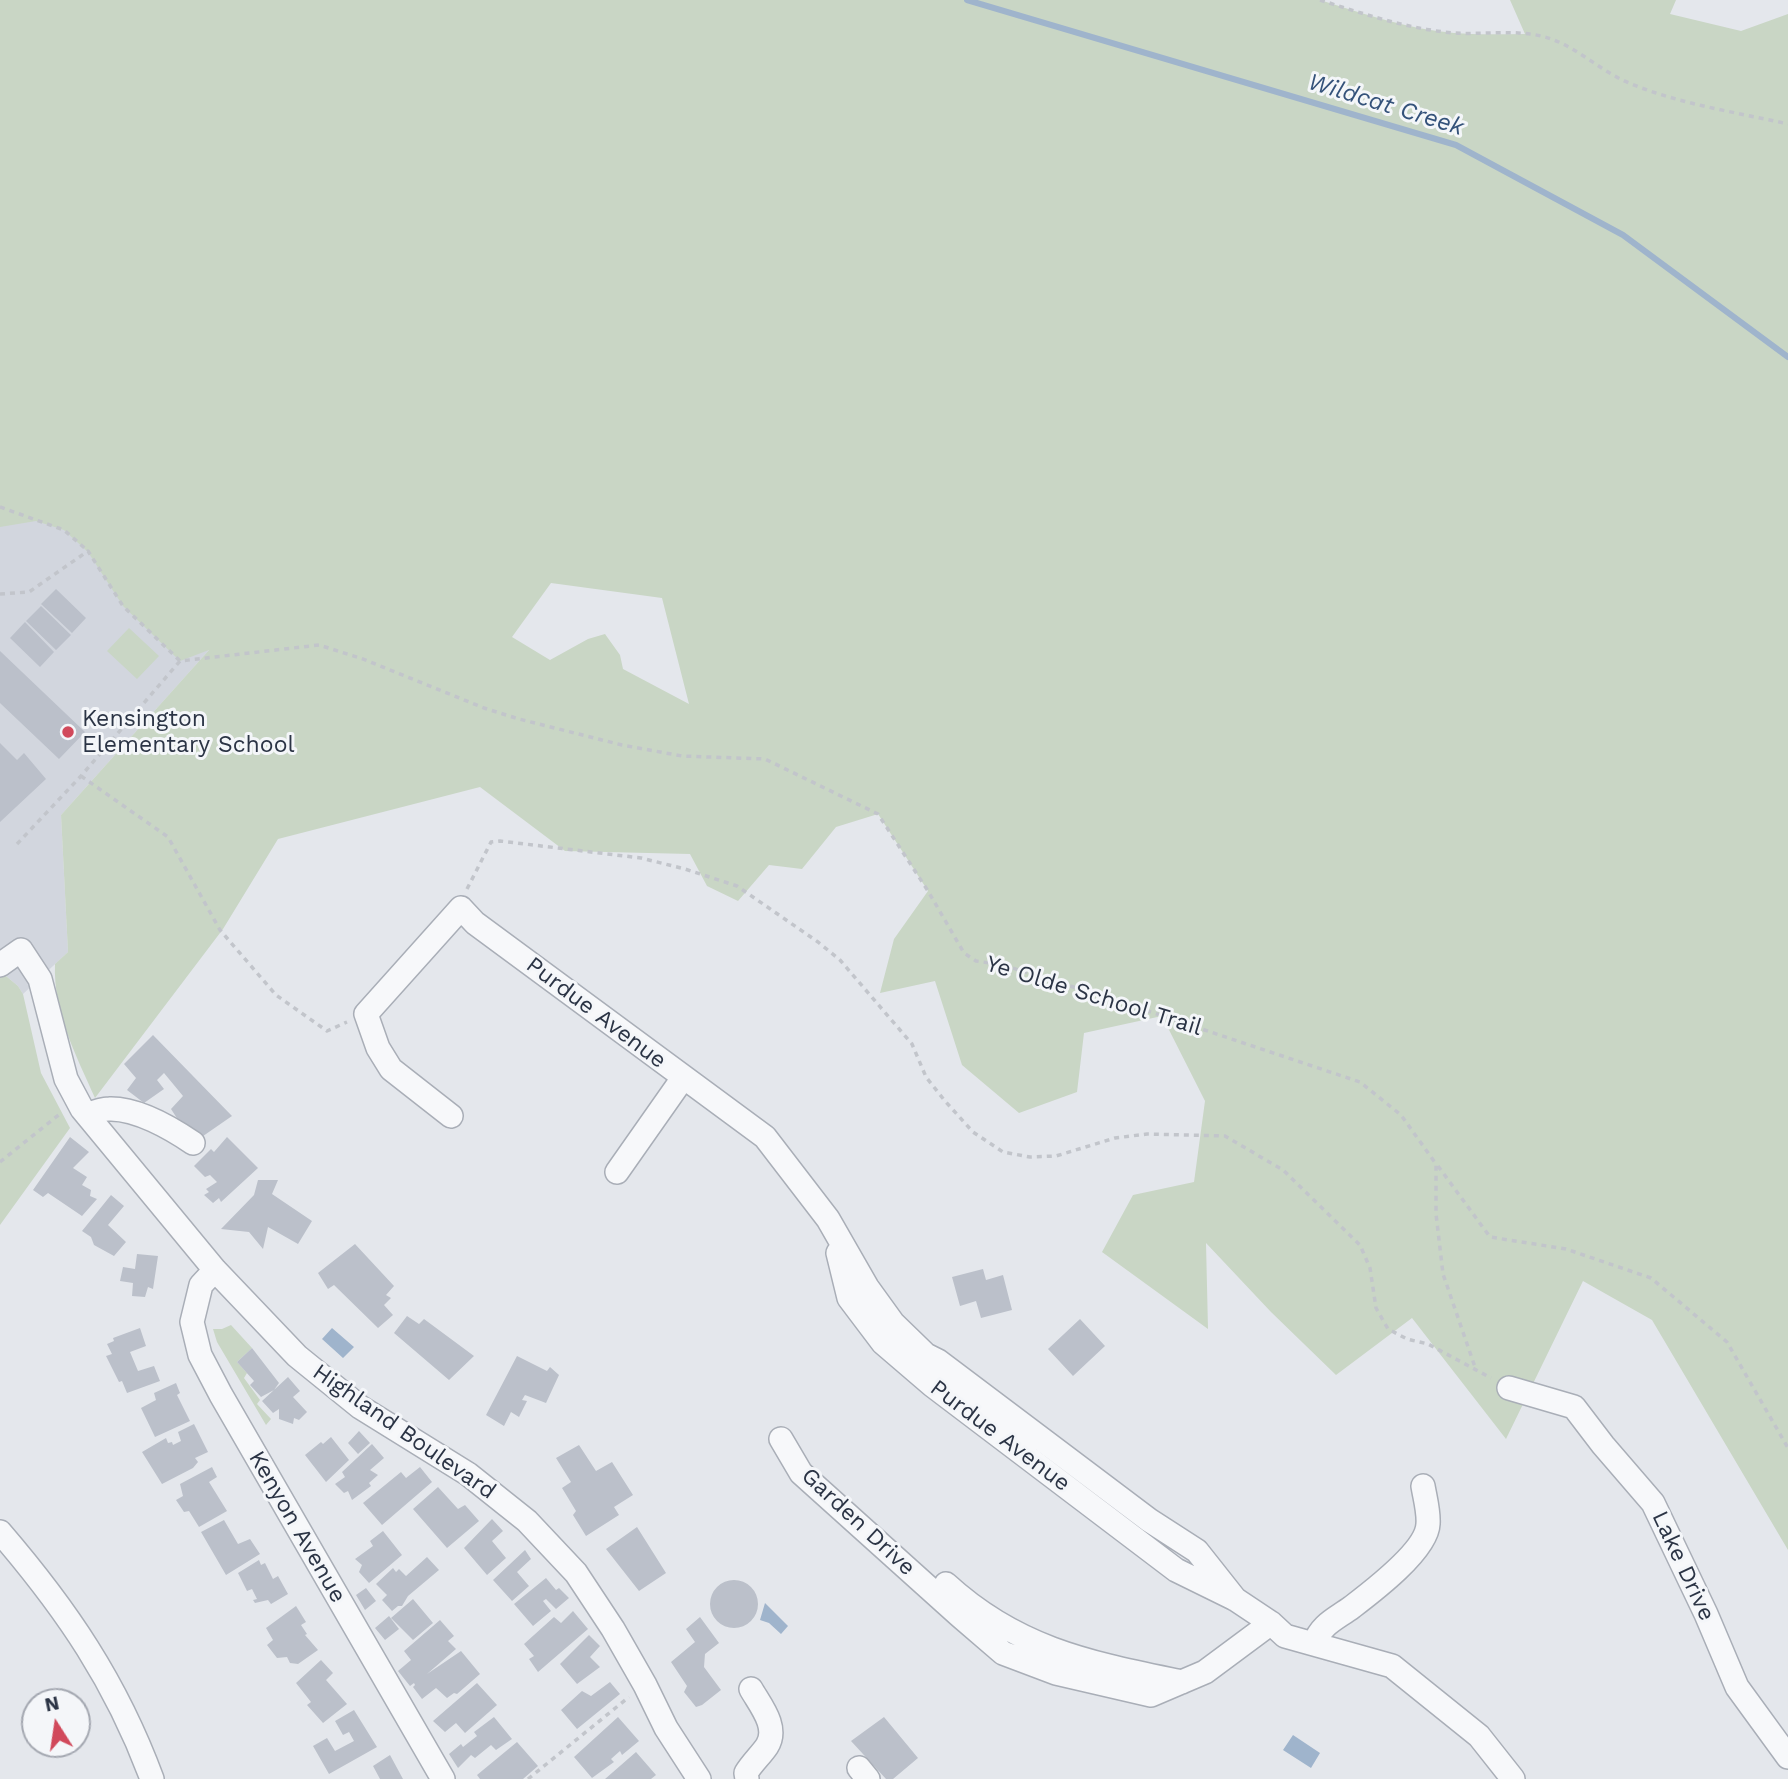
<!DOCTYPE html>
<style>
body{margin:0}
#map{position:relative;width:1788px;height:1779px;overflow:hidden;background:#e4e7ec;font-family:"Work Sans",sans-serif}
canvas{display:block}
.north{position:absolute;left:21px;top:1688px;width:70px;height:70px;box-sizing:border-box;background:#f4f6f9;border:2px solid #a4a8b1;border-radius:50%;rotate:348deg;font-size:19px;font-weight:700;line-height:28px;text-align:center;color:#2b3445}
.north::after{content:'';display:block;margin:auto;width:24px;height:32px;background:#d1495b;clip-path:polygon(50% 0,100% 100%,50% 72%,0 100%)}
</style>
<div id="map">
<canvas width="1788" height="1779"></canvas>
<div class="north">N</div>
</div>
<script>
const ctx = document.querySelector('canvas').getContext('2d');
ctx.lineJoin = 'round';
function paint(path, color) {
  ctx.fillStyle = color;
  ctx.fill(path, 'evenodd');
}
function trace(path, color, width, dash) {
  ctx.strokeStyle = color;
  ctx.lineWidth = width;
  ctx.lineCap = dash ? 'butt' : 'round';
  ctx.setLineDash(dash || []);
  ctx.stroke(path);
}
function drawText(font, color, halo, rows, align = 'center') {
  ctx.font = font + ' "Work Sans",sans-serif';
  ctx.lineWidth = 6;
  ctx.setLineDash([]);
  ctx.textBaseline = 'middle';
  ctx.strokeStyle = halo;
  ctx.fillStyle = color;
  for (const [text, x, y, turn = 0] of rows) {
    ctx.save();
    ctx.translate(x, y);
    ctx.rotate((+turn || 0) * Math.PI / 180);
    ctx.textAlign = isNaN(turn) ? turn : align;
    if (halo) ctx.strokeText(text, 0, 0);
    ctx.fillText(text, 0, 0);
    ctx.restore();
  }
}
paint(new Path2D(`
 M0,429l244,182 -183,204 7,137 -45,42 -5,-8 -18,-15z`), '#d2d6de');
paint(new Path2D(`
 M0,0h1320c44,14 88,29 134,33 24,2 47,1 71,1l-15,-34h166l-6,14 71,17 47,-17v1536l-136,-230 -69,-39 -77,158 -94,-121 -76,57 -65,-63 -65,-69 2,86 -106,-77 31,-57 61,-13 11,-81 -43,-85 -78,17 -7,59 -58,21 -57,-48 -27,-84 -55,12 14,-54 34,-48 -50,-77 -42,13 -34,42 -33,-4 -31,36 -31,-15 -17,-32 -125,-3 -85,-64 -202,52 -55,90 -128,169c-19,-43 -42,-86 -40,-134l13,-12 -7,-137 148,-165 -29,11 -57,-55 -35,-54 -24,-22 -28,-9 -36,6zM551,583l111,15 27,106 -66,-35 -3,-14 -15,-21 -17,5 -38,21 -38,-23z
 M129,628l30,28 -22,23 -30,-28z
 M0,971l18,15 5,8 18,79 29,55 -70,97z
 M231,1325l21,23 -15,14 10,11 -3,5 16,22 -3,4 14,15 -5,6 -49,-83 -4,-13h9z`), '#c9d6c5');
paint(new Path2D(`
 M332,1328l22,19 -11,11 -21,-19z
 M765,1603l23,23 -7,8 -12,-11 -9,-3z
 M1293,1735l27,18 -9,15 -28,-18z`), '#9fb4cc');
trace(new Path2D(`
 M967,0l489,145 167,90 165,122`), '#9fb4cc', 6);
paint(new Path2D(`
 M56,589l30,29 -14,15 -31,-29z
 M41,606l30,29 -15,15 -30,-29z
 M25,622l29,30 -14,15 -30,-29z
 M0,651l85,81 -26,27 -59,-56z
 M0,743l17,17 7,-7 22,26 -46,43z
 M153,1035l79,81 -39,27 -22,-34 12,-13 -19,-23 -7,7 7,9 -20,14 -17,-13 9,-12 -12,-14z
 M70,1137l19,15 -16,16 14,9 -5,8 9,5 -1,6 7,3 -15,17 -34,-23 -5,4 -10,-7z
 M227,1137l31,31 -37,34 -2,-4 -6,5 -9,-8 5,-3 -3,-3 11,-7 -7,-7 -5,2 -11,-11 17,-17 3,3z
 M258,1180h20l-6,14 40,27 -14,23 -30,-17 -5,22 -14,-17 -28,-3 33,-34z
 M111,1195l13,11 -16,19 18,17 -12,14 -20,-11 -3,-8 -9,-6z
 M355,1244l39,42 -8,9 5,3 -7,7 9,10 -15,13 -44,-43 -6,4 -10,-16z
 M137,1254l21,2 -5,33 -5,-2 -3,10 -13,-1 1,-13 -13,-2 3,-14 12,2z
 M983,1269l3,11 17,-5 9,35 -31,8 -5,-17 -16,5 -8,-29z
 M407,1316l12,8 5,-5 50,37 -25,24 -55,-47z
 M1080,1319l25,27 -32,30 -25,-27z
 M140,1328l6,18 -16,6 8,19 16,-5 6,15 -33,12 -5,-12 -3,1 -13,-26 6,-2 -5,-10 7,-3 -1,-3z
 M252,1348l27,35 -5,7 -13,7 -11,-12 4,-4 -17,-19z
 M517,1356l30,15 3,-4 9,8 -13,28 -21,-8 -3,5 5,1 -8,16 -8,-5 -7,14 -18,-11z
 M288,1377l12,14 -7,6 14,15 -8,8 -5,-2 -1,6 -14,-5v-10l-6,4 -11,-12z
 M176,1383l4,10 -3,2 13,26 -35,16 -14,-29 15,-8 -2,-7z
 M194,1424l14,28 -13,6 3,4 -5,6 -31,16 -20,-32 24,-14 2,5 4,-1 1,3 8,-4 -3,-9z
 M359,1431l11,12 -12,11 -10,-11z
 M331,1437l18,23 -23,22 -21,-27 16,-13 2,2z
 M372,1444l12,14 -14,12 8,5 -9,8 2,3 -19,14 -4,-9 -4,2 -9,-9 10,-7 -3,-5z
 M579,1445l17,26 16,-9 21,33 -19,12 5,8 -33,21 -13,-21 3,-4 -14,-23 9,-6 -15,-24z
 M212,1467l5,10 -8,5 18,29 -28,16 -10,-16 -5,1 -8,-12 7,-4 -3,-12z
 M420,1467l12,15 -50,43 -19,-22 38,-31 5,6z
 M438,1487l20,22 7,-4 14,16 -32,27 -34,-39z
 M492,1519l11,12 -11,10 14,17 -19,17 -23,-27z
 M224,1520l14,24 12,-5 10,15 -34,21 -25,-43z
 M637,1527l29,46 -27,18 -33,-42z
 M383,1531l19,24 -33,28 -10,-11 3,-7 -7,-6 18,-13 -3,-5z
 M525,1550l6,9 -14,13 12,14 -17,15 -19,-21z
 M427,1557l12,13 -31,26 -6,10h-4l-6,5 -10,-11 5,-5 -11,-11 17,-16 3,4 3,-3 7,7z
 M259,1560l2,5 4,-2 8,16 5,-3 10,18 -17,10 -3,-4 -13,3 -2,-3 4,-1 -5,-10 -5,2 -9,-18z
 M546,1578l10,12 3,-2 10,10 -13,11 -10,-10 -3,2 8,10 -18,15 -19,-22z
 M710 1604a24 24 0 1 1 48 0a24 24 0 1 1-48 0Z
 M366,1588l10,13 -11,9 -9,-15z
 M413,1599l20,24 -20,17 -22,-22z
 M296,1606l10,16 -5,3 6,9 -2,1 13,15 -20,14 -8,-1 -3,-6 -10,1 -10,-13 6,-5 -7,-12z
 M573,1611l15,18 -50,43 -9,-13 5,-3 -10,-12 30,-27 7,6z
 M389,1616l10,13 -14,11 -10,-12z
 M700,1617l19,26 -14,11 -1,13 17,23 -19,15 -6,2 -12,-15 3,-6 -16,-24 24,-20 -9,-13z
 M440,1620l14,16 -6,5 8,8 -29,25 34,-23 19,23 -23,20 -3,-1 -7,5 -11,-10 -14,11 -9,-12 2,-2 -1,-2 -4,3 -12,-15 13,-11 -7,-9z
 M589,1635l11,11 -10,11 10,10 -23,17 -17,-20z
 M321,1660l12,13 -7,7 21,24 -24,19 -16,-18 4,-3 -15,-19z
 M610,1682l10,12 -43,35 -16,-19 21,-19 9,5z
 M477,1683l20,22 -32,28 -9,-10 -11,9 -12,-11z
 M354,1710l23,37 -48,27 -16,-28 14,-8 8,13 19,-10 -5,-9 -6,3 -8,-14z
 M494,1717l18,22 -16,11 -5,-5 -16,13 -4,-3 -13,13 -9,-14 12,-10 2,3 14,-11 -3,-4z
 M618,1717l21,24 -17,14 -2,-4 -9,8 3,3 -22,16 -18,-21z
 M884,1717l34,41 -25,21h-7l-35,-38z
 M517,1742l21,24 -15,13h-43l-3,-4z
 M636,1752l20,23 -5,4h-46z
 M390,1755l13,24h-23l-7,-13z`), '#bbc0ca');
const minor = new Path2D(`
 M0,965l21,-15 19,29 26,100 16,30 133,161 82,86 63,51 108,67 59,47 49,52 37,56 32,56 21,43 33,51
 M87,1115c7,-3 14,-6 22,-6 27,-1 62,19 84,34
 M451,1116l-60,-47 -13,-21 -12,-34 95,-106 14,15 290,214 63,82 39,68 26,36 33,32 12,6 211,159 48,31 38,48
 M617,1172l66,-94
 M838,1253l11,45 34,45 49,42 244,185 59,29 36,24 14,13 107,30 87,70 34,43
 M215,1270l-14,15 -9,37 8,33 21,40 222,384
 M1509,1388l65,19 29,38 50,58 53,111 31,73 51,70
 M781,1439l20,34 159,143 43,37 53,20 95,22 54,-23 66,-49
 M0,1532c67,78 116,150 152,247
 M946,1584c72,66 145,79 236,98
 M1314,1644c7,-20 22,-25 38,-37 21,-16 75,-57 76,-83 1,-12 -3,-26 -5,-38
 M859,1768l9,11
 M747,1779l-1,-6c6,-10 15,-18 21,-27 12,-19 -7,-41 -16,-57`);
trace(minor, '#a9aeb7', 26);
trace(new Path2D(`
 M1320,0c44,14 88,29 134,33 30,2 62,-4 91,4 30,8 55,34 84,46 50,21 106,29 159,41
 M0,507l64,23 24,21
 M0,594l29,-2 59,-41 35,55 57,55
 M81,776l87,61 52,93 56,65 51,36 20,-9
 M17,844l64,-68 99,-115 139,-16 44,14 121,49 35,11 103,26 60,11 83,3 113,55 50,77 36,62 12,8 27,4 112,35 245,82 41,33 35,49v50l7,60 33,96
 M467,889l24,-47 9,-1 141,17 44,11 52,17 81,56 22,18 72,84 14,33 19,24 28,31 30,20 27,5 26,-1 59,-18 32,-4 78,2 58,34 77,75 10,23 6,40 12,21 19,10 21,5 63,34
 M0,1162l61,-49
 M1438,1166l52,71 76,12 85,29 76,64 61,106
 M528,1779l101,-82`), '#c2c5cb', 3.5, [5, 5]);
trace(minor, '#f7f8fa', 23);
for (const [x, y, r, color] of [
 [68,732,7,"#d1495b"]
]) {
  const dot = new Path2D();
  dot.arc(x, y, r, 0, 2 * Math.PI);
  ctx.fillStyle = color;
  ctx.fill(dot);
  trace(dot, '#f4f6f9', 2.5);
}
drawText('23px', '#2b3445', '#f4f6f9', [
 ["Kensington",82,719],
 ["Elementary School",82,745]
], 'left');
drawText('23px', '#2b3445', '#f4f6f9', [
 ["Ye Olde School Trail",1094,996,17],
 ["Purdue Avenue",596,1013,37],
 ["Highland Boulevard",404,1432,35],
 ["Purdue Avenue",1000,1436,37],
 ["Garden Drive",858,1522,43],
 ["Kenyon Avenue",297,1527,60],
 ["Lake Drive",1683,1566,65]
]);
drawText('italic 24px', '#34527a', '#f4f6f9', [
 ["Wildcat Creek",1386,105,17]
]);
</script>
